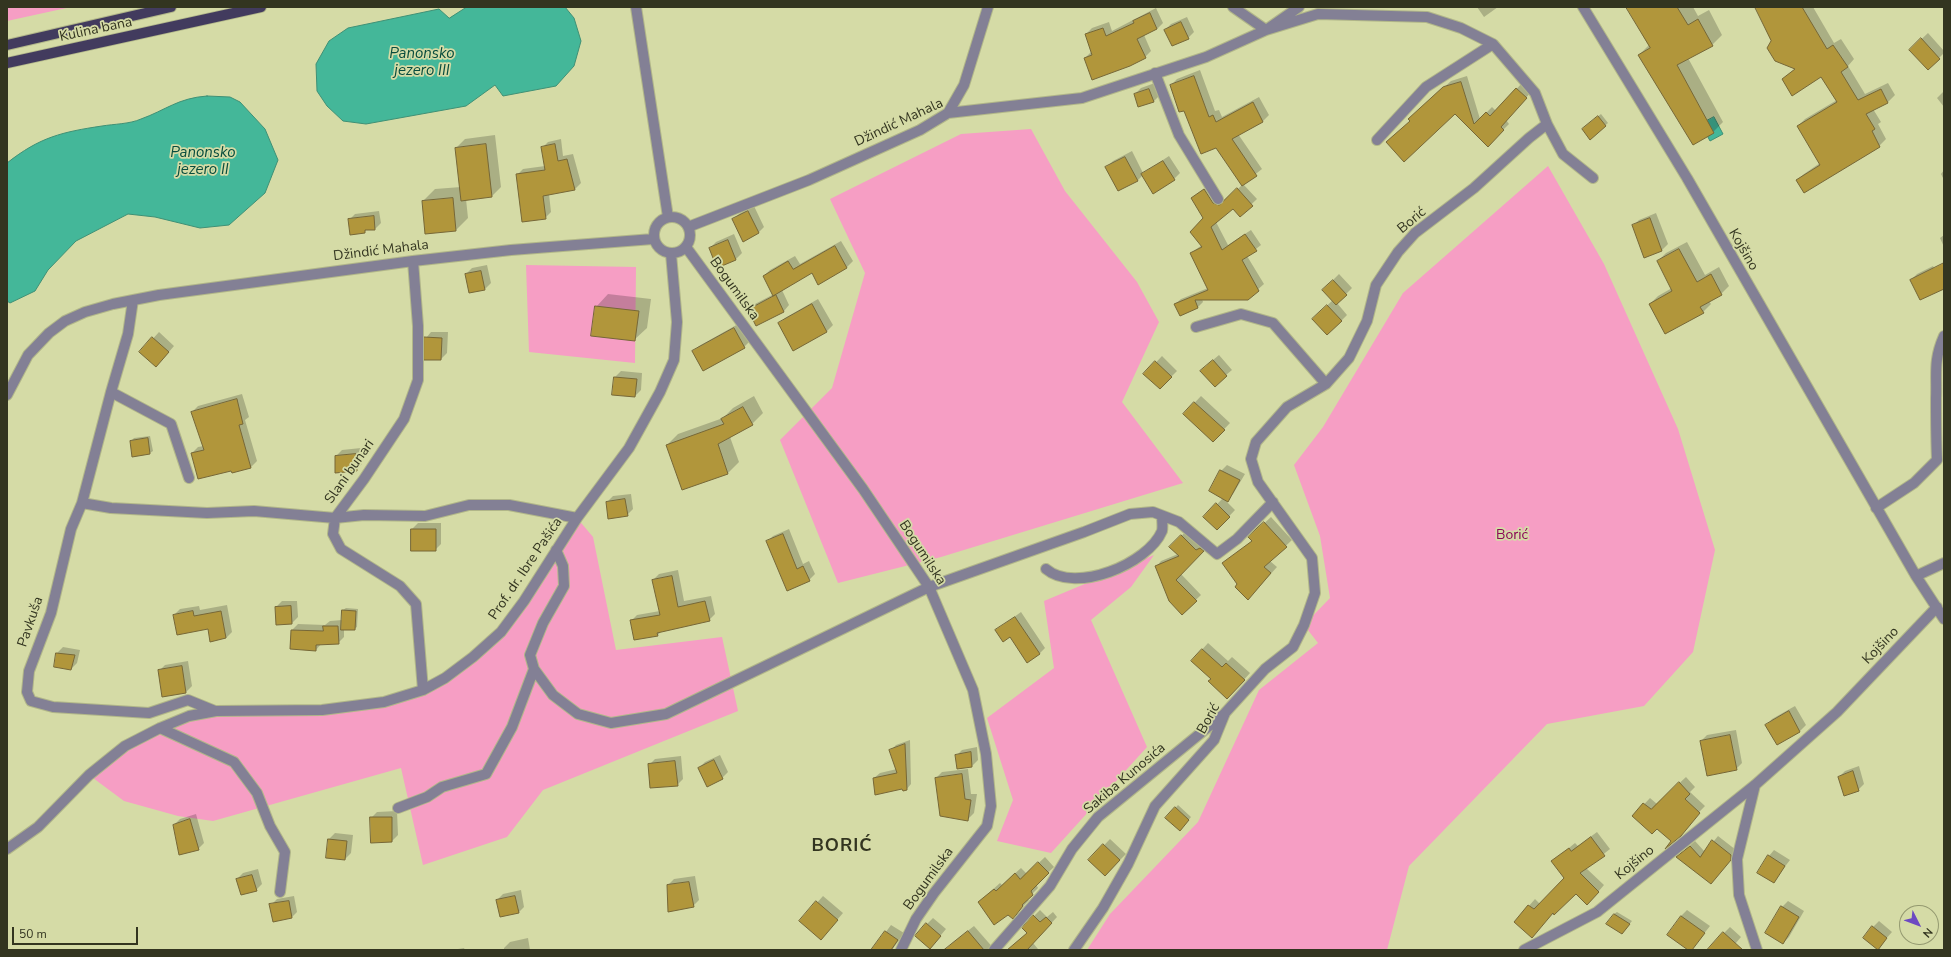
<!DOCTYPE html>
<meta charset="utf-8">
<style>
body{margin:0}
#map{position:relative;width:1951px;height:957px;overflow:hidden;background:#d5dba6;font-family:"Nunito Sans",sans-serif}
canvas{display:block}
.frame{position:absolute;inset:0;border:8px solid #333520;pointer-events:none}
.north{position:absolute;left:1899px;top:905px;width:40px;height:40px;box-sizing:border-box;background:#d5dba6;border:1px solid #949970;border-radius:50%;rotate:132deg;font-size:11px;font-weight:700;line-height:16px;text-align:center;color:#333520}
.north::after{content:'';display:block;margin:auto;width:14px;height:18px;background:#6d49c2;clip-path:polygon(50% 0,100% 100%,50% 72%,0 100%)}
.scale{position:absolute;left:12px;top:927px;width:126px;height:18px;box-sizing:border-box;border:2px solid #333520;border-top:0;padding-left:5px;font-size:12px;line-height:14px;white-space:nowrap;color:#333520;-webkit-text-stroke:3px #d5dba6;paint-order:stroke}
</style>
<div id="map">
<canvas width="1951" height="957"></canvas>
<div class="frame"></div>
<div class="north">N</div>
<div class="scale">50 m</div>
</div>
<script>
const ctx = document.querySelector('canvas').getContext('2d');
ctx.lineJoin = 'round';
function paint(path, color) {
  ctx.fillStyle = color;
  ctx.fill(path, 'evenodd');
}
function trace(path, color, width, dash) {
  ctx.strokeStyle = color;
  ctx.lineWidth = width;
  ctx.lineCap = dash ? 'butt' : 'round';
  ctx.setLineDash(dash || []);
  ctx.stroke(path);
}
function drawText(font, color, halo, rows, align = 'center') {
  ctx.font = font + ' "Nunito Sans",sans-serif';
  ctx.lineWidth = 3.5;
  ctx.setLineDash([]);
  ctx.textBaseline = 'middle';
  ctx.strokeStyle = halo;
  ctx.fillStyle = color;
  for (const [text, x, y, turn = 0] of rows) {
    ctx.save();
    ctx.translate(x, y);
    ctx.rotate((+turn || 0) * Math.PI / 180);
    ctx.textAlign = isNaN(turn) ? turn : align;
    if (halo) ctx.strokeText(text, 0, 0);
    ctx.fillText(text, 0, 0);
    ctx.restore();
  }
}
paint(new Path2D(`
 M7,7h64l-64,14z
 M1031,129l34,62 72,91 22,40 -37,80 61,81 -242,74 -103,26 -58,-143 52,-52 33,-115 -35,-74 131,-65z
 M1548,166l56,98 74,165 37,121 -22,102 -49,54 -97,18 -138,142 -22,84h-300l23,-36 88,-92 61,-132 59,-47 -14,-18 26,-27 -10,-62 -26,-71 29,-38 80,-134z
 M526,265l110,2 -1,96 -106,-11z
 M577,518l16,19 23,113 106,-13 16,74 -195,79 -36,47 -84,28 -22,-97 -188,53 -35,-5 -54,-15 -35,-26 36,-29 64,-30 133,-6 101,-20 78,-58z
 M1154,555l-23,32 -40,33 56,127 -96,106 -54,-12 16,-41 -26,-82 67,-50 -10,-67z`), '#f69ec4');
const water = new Path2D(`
 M467,7h98l9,11 7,23 -7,25 -18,20 -53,10 -8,-11 -29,21 -100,18 -23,-3 -16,-15 -10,-15 -1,-27 13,-23 19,-13 91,-19 10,9z
 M207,96l23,1 10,5 25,27 13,31 -13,33 -36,32 -29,3 -45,-11 -27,-3 -52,27 -28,29 -13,21 -25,12 -3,-2v-138c33,-26 55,-31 95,-37 12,-2 28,-2 39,-7 25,-9 37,-21 66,-23z
 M1714,117l9,17 -13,7 -9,-17z`);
paint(water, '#44b799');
trace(water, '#3f9075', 1);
paint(new Path2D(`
 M1477,7h21l-14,10z
 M1627,7h66l5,9 11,-6 13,25 -10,10 -24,13 35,64 -10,10 -74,-77 10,-10z
 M1756,7h57l21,36 7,-4 13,20 -6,7 17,28 23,-11 7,12 -7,7 -15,7 8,13 -3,2 8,15 -7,7 -82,34 7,-6 16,-11 -22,-37 7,-7 32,-19 -16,-24 -38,3 13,-11 -24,-27z
 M1156,8l7,15 -6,6 -13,6 7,16 -6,6 -15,8 -45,-7 6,-6 -5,-18 6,-6 17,-6 3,9z
 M1187,17l7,15 -6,6 -23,-8 6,-6z
 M1928,33l16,18v2l-16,16 -18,-19z
 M1200,70l15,41 4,-1 3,7 37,-20 10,18 -6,6 -25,13 24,35 -19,15 14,15 -17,16 -7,-7 -17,14 12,23 23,-15 10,15 -14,11 17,28 -17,15h-45l1,3 -5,5 -23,-3 6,-5 27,-11 -17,-35 11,-8 2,-26 -6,-26 12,-8 8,12 7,4 17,-16 -26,-39 -32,-37 -13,-24 6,-6z
 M1467,76l13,43 12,-12 4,4 27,-29 9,9 -26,29 3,4 -21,21 -33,-32 -44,7 5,-7 35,-32z
 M1155,83l5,12 -6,6 -15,5 -4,-12 6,-6z
 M1944,91v16l-7,-9z
 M1601,114l7,9 -18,15 -5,-12z
 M495,135l6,52 -9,9 -26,3 2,19 -12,12 -33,-29 12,-12 26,-2 -5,-39 9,-9z
 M561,139l2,17 10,-2 8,29 -6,6 -26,5 2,18 -6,6 -28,-43 6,-6 22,-3 -3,-18 6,-6z
 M1132,151l11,22 26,-17 11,17 -6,6 -31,-4 -5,5 -19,10 -12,-23 6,-6z
 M1944,170v10l-3,-6z
 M754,206l10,21 -6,6 -25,-13 6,-6z
 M379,211l2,12 -6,6h-8l-3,3 -15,-12 6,-6z
 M1656,213l12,31 -6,6 -29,-24 6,-6z
 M734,234l8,19 -6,6 -18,8 -8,-19 6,-6z
 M1944,235v12l-4,-9z
 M841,241l12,20 -6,6 -28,17 -7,-12 -30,18 7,15 -5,6 -28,14 -7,-15 6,-6 19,-10 -10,-18 6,-6 25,-14 5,8z
 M1687,242l18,33 14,-8 10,19 -8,8 -12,7 2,3 -8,8 -53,-8 8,-8 14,-8 -14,-27 8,-8z
 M487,265l4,18 -6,6 -19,-15 6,-6z
 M1933,266l10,19 -32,-5 6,-6z
 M1339,274l13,14 -15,15 10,12 -6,6 -22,-8 14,-13 -4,-16z
 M608,294l43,5 -4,29 -13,12 -38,-33z
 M818,299l15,26 -6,6 -33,18 -15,-25 6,-6z
 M740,323l10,18 -6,6 -51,4 6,-5z
 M159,332l15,14 -12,14 -21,-8z
 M431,332h17l-1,21 -6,6 -15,-21z
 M1219,355l13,15 -6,5 -19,-10z
 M1162,356l15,15 -17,17 -15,-14z
 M621,371l21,2 -1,17 -6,6 -20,-19z
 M242,394l7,23 -4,3 12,41 -6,6 -19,3 -40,-17 6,-6 6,-1 -12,-34 6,-6z
 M754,396l9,17 -11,11 -22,13 9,25 -11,11 -61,-28 11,-11 45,-16 10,-10z
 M1201,396l29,27 -17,18 -29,-27z
 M150,436l3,15 -3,2 -19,-12 3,-3z
 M361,448l1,16 -6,6 -20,-14 6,-6z
 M1227,465l18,9 -12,20 -7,7 9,9 -18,19 -12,-12 18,-19 -12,-8 10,-19z
 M631,494l2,15 -6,6 -20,-13 6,-6z
 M1271,517l21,23 -22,21 7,6 -29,32 -24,-36 29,-23 3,-9z
 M418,523h23v21l-6,6 -23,-21z
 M789,529l14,35 6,-3 6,13 -6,6 -42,-38 6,-6z
 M1187,530l21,16 -27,28 20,21 -19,18 -26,-46 5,-6 17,-7 -7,-7z
 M678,570l6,31 27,-5 4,18 -6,6 -47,10 -4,5 -27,-14 6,-6 23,-4 -7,-31 6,-6z
 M282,601h15l1,16 -6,6 -16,-16z
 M227,605l5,27 -6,6 -18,-11 -34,-12 6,-6 19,-3 1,4z
 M346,608l12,1 -1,18 -3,2h-10v8l-6,6 -17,1 -5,6 -25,-2 1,-18 6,-6 27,1 5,-4 12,-1 1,-10z
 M1021,612l24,36 -6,6 -43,-24z
 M1208,643l20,18 4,-4 18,16 -17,19 -21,-13 -20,-18z
 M63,647l17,3 -3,13 -6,6 -14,-16z
 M188,661l4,25 -6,6 -23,4 -4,-25 6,-6z
 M1795,706l11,19 -6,6 -23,13 -10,-19 5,-6z
 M1736,730l6,33 -6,6 -35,-28 6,-6z
 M910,740l1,44 -5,6 -32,-12 6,-5 17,-4 -6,-19 5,-5z
 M977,747l1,13 -6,6 -16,-10 6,-6z
 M720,755l8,17 -6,6 -23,-10 6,-6z
 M681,756l2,23 -6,6 -28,-20 6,-6z
 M1859,766l5,18 -6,6 -19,-13 6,-6z
 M968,769l3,25h6l-3,19 -6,6 -32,-41 6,-6z
 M1686,777l9,10 -5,5 15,14 -33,34 -14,-12 -25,-12 17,-18 7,6z
 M1178,805l13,12 -8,10 -16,-9z
 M397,811l1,24 -6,6 -21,-23 6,-6z
 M196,814l8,29 -6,6 -24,-24 6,-6z
 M1597,832l13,17 -24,19 18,17 -11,13 -17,-5 -23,19 -38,10 20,-23 5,5 26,-25 -13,-18 22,-18 3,3z
 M335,833l18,2 -2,18 -6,6 -16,-20z
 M1718,836l18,14 -1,4 -19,23 -39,-20 18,-16 10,11z
 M1110,839l16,15 -21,21 -15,-15z
 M1774,850l16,10 -17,22 -4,-26z
 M1045,857l9,10 -18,17 2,4 -11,11 2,1 -11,12 -10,1 -29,-11 21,-19 2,2 19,-17 6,6z
 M258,869l4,15 -6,6 -19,-11 6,-6z
 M695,876l4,24 -6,6 -25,-21 6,-6z
 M521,890l3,17 -6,6 -21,-13 6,-6z
 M294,896l3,16 -6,6 -20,-13 6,-6z
 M823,896l20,17 -17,20 -25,-12z
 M1788,901l16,10 -15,26 -6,6 -1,-36z
 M1040,910l7,7 6,-5 4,5 -24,26 5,6 -25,1 15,-18 6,-16z
 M1687,910l23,16 -19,24h-2l-8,-34z
 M1617,912l15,9 -10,12 -8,-19z
 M933,918l13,11 -10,12 -9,-17z
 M1879,921l13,11 -15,17 -4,-22z
 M891,925l13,8 -12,17h-13l-4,-3z
 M974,926l21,24h-48l5,-7z
 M1730,927l11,10 -11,13h-13l7,-17z
 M528,938l2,12h-26v-2l6,-6z
 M464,948l1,2h-13z`), '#0003');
const building = new Path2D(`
 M1626,7h51l11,18 10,-6 15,27 -36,19 37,68 -21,12 -55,-90 12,-7z
 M1755,7h47l25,42 6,-4 15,22 -7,5 17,28 23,-11 7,14 -22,11 9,15 -3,2 8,16 -76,46 -8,-13 24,-15 -23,-39 40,-24 -16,-25 -29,19 -10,-17 13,-10 -20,-8 -8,-13 4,-7z
 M1150,13l7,16 -20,10 9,19 -16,8 -38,14 -8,-22 8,-3 -7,-21 18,-6 3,8 28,-13 -1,-2z
 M1181,22l8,17 -17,7 -8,-16z
 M1921,38l19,21 -12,11 -19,-20z
 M1194,76l15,41 4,-2 3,7 37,-20 10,20 -31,17 25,37 -15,10 -26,-38 -15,6 -17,-43 -5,1 -9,-27z
 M1461,82l13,42 12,-12 4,4 26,-28 11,10 -26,29 3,3 -16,17 -33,-33 -51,48 -18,-20 24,-21 -2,-2 35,-32z
 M1149,89l5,13 -16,5 -4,-13z
 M1598,116l8,10 -16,14 -8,-11z
 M486,144l6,53 -31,4 -6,-53z
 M555,144l3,17 9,-2 8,31 -32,6 3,23 -24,3 -6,-48 29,-4 -4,-23z
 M1125,157l13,24 -20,10 -13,-24z
 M1163,161l12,19 -22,14 -12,-20z
 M1237,188l16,18 -13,11 -7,-8 -22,18 11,23 23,-16 12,17 -15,9 17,31 -11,9h-53l3,8 -18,8 -6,-12 34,-14 -18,-37 12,-6 -12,-15 13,-14 -12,-20 13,-9 9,14 6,2z
 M453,198l3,33 -31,3 -3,-33z
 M748,211l11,22 -16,9 -11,-23z
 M374,216l1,14h-10v3l-15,2 -2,-16z
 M1650,218l12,33 -18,7 -12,-33z
 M728,240l8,20 -19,8 -8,-20z
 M835,246l12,22 -29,17 -6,-12 -39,23 -10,-20 25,-15 5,8z
 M1679,249l18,33 14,-8 11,21 -22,12 4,6 -39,21 -16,-30 23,-13 -15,-30z
 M1944,263v26l-24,11 -10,-20z
 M481,271l4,19 -16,3 -4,-19z
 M1333,280l14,15 -11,10 -14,-15z
 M776,295l8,17 -28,14 -8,-16z
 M812,304l15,28 -34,19 -15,-28z
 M1327,305l15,16 -15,14 -15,-16z
 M595,306l44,5 -4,30 -44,-5z
 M734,328l11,20 -42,23 -11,-20z
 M152,337l17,15 -13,15 -17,-15z
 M424,337l18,1 -1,22h-17z
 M1213,360l14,16 -12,11 -15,-16z
 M1155,361l17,16 -12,12 -17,-15z
 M614,377l23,2 -2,18 -23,-2z
 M237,399l6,25 -4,1 12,43 -19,5 -1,-2 -33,8 -7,-26 13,-3 -13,-38z
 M1194,402l31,28 -12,12 -30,-28z
 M743,407l10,18 -35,19 10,30 -46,16 -16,-45 58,-21 -3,-5z
 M148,438l2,16 -18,3 -2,-16z
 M356,454l1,17 -22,2v-17z
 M1220,470l20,10 -12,22 -19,-11z
 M625,499l3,17 -20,3 -2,-17z
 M1216,503l14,14 -13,13 -14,-13z
 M1264,522l23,25 -23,20 7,6 -23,27 -13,-13 2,-3 -15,-21 30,-22 -4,-4z
 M411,529h25v22h-25z
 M783,534l14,35 6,-3 7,15 -23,10 -21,-50z
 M1181,535l15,15 4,-2 4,3 -28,29 21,21 -15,14 -13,-14 -14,-35 24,-10 -10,-9z
 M672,576l6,31 27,-6 5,20 -53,12 1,3 -24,4 -4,-20 30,-5 -8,-35z
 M291,606l1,18 -16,1 -1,-18z
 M342,610l14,1 -1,19h-14z
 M193,611l1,5 27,-5 5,27 -16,4 -2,-13 -31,6 -4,-20z
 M1015,617l25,37 -13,9 -17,-26 -7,5 -8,-12z
 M323,626h15l1,18 -23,1v6l-26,-2 1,-19 32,1z
 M1202,649l20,18 4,-4 19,17 -18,19 -19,-18 3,-2 -20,-18z
 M56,653l19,2 -4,15 -17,-3z
 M182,666l4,27 -24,4 -4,-27z
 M1789,711l11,21 -23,13 -12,-20z
 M1730,735l7,35 -30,6 -7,-35z
 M905,744l2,46 -4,1 -1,-2 -27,6 -2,-17 24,-5 -8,-23z
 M971,752l1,15 -15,2 -2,-14z
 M714,760l9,19 -16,8 -9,-19z
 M675,761l3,25 -28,2 -2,-24z
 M1853,771l6,20 -15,5 -6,-19z
 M962,774l3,25 6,1 -3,21 -28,-5 -5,-38z
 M1679,782l11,12 -5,5 15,14 -19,23 -16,13 6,-8 -14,-12 -5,5 -20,-18 11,-13 8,6z
 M1175,807l14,13 -9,11 -15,-13z
 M370,817h22v25l-21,1z
 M190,819l9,31 -20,5 -6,-30z
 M1591,837l14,19 -25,17 19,19 -12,13 -11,-11 -22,21 -1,-2 -21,25 -18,-16 14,-17 6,4 30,-31 -13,-17 18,-13 2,3z
 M328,839l19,2 -2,19 -19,-2z
 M1712,840l19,15v5l-20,24 -35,-27 14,-11 10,11z
 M1103,844l17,16 -15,16 -17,-16z
 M1768,855l17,11 -11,17 -17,-10z
 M1038,862l11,11 -18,18 2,4 -11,10 1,1 -10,13 -5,-4 -14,10 -16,-23 16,-13 2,2 19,-18 5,6z
 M252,875l5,16 -16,4 -5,-16z
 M689,882l5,25 -26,5 -1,-27z
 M515,896l4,17 -19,4 -4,-17z
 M289,901l3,17 -19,4 -4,-18z
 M816,901l22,19 -17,20 -22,-19z
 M1781,906l18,11 -16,27 -18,-11z
 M1614,914l16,10 -8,10 -16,-10z
 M1033,915l7,7 6,-5 6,6 -25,27h-20l20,-17 -5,-5z
 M1681,916l24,17 -13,17h-4l-21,-15z
 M926,923l15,13 -11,13 -15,-13z
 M1872,926l15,12 -9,12 -15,-12z
 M885,931l13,9 -7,10h-20z
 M968,931l16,19h-40z
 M1723,932l20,18h-36z`);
paint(building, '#b1963b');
trace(building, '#766737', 1);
const minor = new Path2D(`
 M636,7l32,210
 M1583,7l104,171 229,398 28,43
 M1155,73l24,62 39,64
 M948,113l16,-28 24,-78
 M1547,124l16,30 30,24
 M1377,140l49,-53 67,-43
 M654 235a18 18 0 1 1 36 0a18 18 0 1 1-36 0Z
 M688,227l121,-47 111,-50 28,-17 134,-15 124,-41 60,-27 33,-23
 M686,247l177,242 66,98 44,103 13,64 5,52 -4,20 -53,67 -18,26 -15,31
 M413,261l5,65v54l-14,39 -40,60 -29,39 -2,16 8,15 59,37 16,18 7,86
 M133,300l-5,34 -17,58 -29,111 -11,26 -20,84 -22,58 -2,21 4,9 22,6 96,6 39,-13 27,11
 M1196,327l45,-13 32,9 53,61
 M111,392l60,32 18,54
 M7,395l21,-40 21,-22 16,-12 20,-9 28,-8 46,-9 254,-34 98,-11 142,-11
 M82,503l29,5 96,5 47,-2 81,7 29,-3 61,1 44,-11h40l68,13
 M1876,508l38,-25 23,-23c-1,-21 -1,-41 -1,-61 1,-26 -3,-38 8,-63
 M556,550l7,16 1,20 -21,37 -13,32 4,14 19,26 25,19 33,9 55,-9 263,-127 155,-55 46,-18 23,-2 26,10 38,32 20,-15 36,-37
 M1046,569c29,25 102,-5 116,-38 1,-4 0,-11 0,-15
 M1916,576l28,-13
 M160,728l74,34 23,31 13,33 15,26 -5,40
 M1755,785l-18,74 2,36 18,55
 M398,808l29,-11 15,-10 44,-13 26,-47 22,-58
 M7,849l31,-22 51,-52 36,-29 35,-18 29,-12 27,-5 106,-1 62,-8 39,-12 22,-12 28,-21 28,-25 23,-31 53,-83 52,-70 31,-56 14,-32 3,-38 -6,-68
 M994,950l56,-64 22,-37 26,-32 126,-103
 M1074,950l29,-42 25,-44 27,-58 59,-66 11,-27 40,-44 28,-22 11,-22 11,-32 -3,-35 -54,-76 -7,-23 5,-17 31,-35 39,-23 23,-26 18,-37 9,-36 22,-33 17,-19 59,-45 55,-50 18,-14 -12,-31 -42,-49 -32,-16 -34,-11 -109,-3 -52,16 -33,-23
 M1524,950l73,-38 158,-127 82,-73 100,-105`);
const major = new Path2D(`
 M7,45l164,-38
 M7,63l254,-56`);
trace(minor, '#b1b689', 12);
trace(major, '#b1b689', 12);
trace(minor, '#838095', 10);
trace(major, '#423b5e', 10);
drawText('14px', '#333520', '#d5dba6', [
 ["Kulina bana",96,30,-12],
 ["Džindić Mahala",899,123,-25],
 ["Borić",1412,221,-40],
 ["Kojšino",1743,250,60],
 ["Džindić Mahala",381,251,-7],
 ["Bogumilska",734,289,54],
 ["Slani bunari",350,472,-55],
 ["Bogumilska",922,553,57],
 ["Prof. dr. Ibre Pašića",526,569,-56],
 ["Pavkuša",31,622,-71],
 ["Kojšino",1881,646,-46],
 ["Borić",1209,719,-61],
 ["Sakiba Kunosića",1125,779,-40],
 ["Kojšino",1635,863,-39],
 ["Bogumilska",929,879,-54]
]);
drawText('14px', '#8c0557', '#d5dba6', [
 ["Borić",1512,536]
]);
drawText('italic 15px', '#084c3d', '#d5dba6', [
 ["Panonsko",422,54],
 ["jezero III",422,71],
 ["Panonsko",203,153],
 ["jezero II",203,170]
]);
ctx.letterSpacing = '1px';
drawText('bold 18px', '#333520', '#d5dba6', [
 ["BORIĆ",842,847]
]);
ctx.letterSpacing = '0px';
</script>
